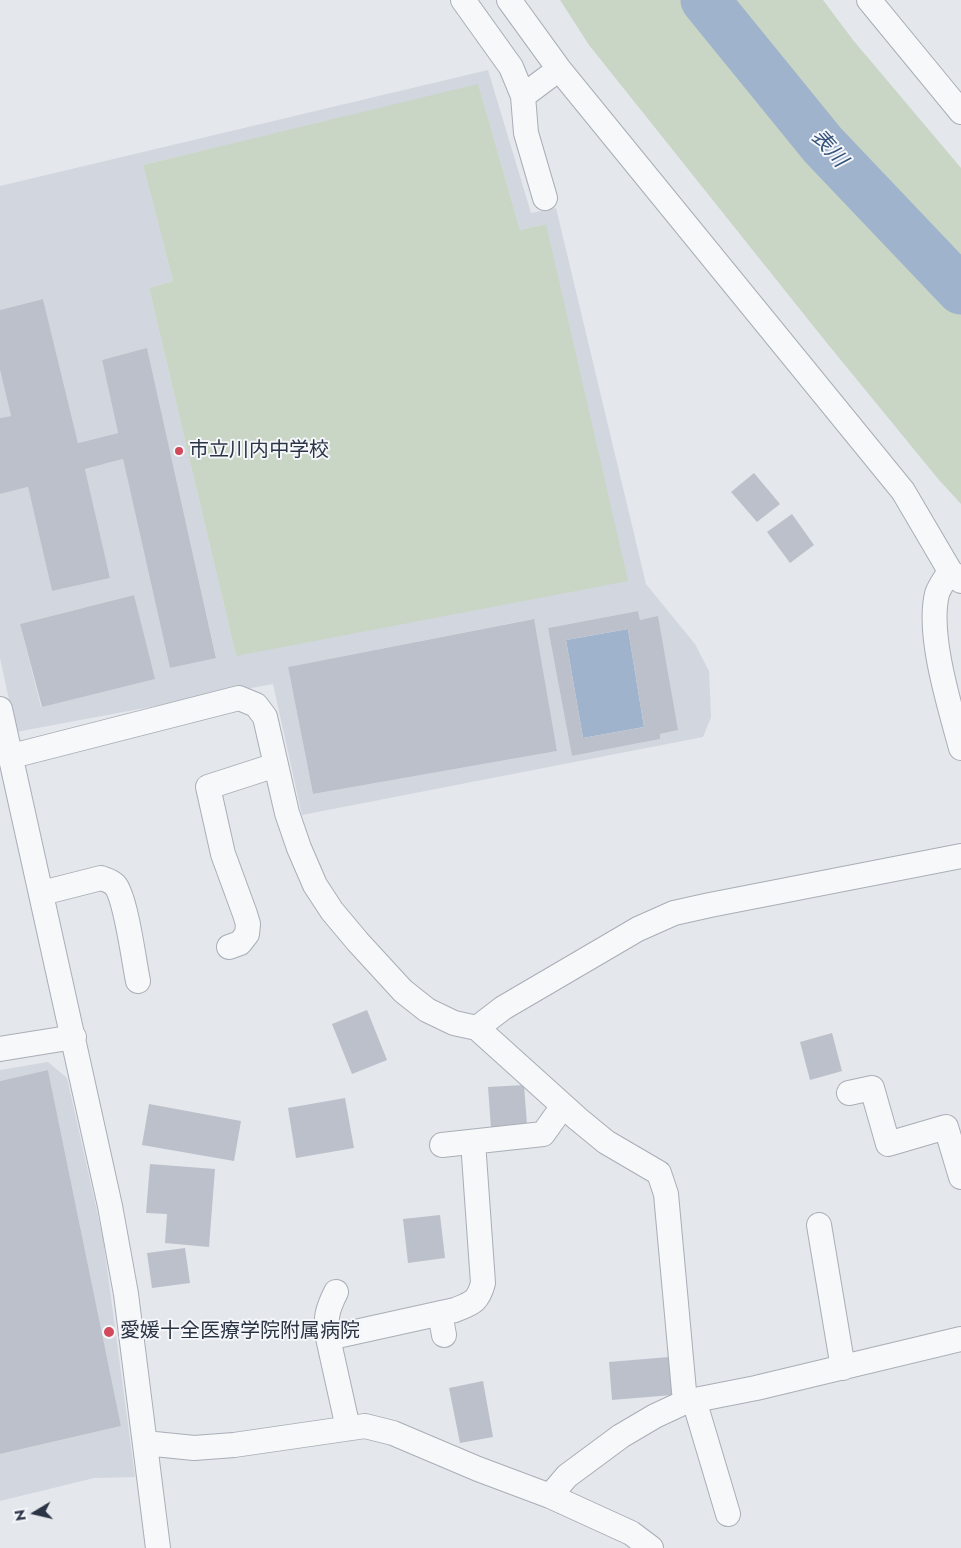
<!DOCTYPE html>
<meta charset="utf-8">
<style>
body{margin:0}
#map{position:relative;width:961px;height:1548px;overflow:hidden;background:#e4e7ec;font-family:Jost,sans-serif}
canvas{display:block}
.north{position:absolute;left:10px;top:1488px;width:50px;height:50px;-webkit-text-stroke:4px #f4f6f9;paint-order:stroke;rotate:261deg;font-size:14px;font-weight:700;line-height:20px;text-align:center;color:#2b3445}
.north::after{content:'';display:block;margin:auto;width:18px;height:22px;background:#2b3445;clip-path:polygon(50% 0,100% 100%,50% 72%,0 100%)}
</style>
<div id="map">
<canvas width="961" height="1548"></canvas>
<div class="north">N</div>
</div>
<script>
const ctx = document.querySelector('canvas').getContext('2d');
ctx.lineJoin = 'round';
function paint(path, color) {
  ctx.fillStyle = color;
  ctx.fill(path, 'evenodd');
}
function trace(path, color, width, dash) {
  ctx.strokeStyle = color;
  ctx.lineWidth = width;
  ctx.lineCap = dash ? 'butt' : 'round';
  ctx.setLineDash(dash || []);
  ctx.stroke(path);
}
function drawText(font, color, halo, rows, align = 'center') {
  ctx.font = font + ' Jost,"Noto Sans JP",sans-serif';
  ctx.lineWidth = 4;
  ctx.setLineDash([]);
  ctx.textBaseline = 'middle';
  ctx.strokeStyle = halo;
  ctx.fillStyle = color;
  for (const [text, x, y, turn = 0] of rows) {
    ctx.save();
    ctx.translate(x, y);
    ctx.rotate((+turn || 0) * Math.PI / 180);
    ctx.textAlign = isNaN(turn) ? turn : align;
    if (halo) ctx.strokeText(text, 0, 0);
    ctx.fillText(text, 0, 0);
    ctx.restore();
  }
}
paint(new Path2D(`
 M488,70l43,143 25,-5 90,376 49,60 14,27 2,46 -8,20 -401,78 -29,-131 -257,48 -16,-74v-164l28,-7 24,104 58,-13 -25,-109 38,-10 47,209 46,-11 -69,-308 -45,11 16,73 -40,10 -35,-144 -43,11v-124zM478,85l42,145 26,-6 -310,432 -87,-368 24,-7 -30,-116zM134,595l20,84 -113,28 -21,-83zM638,611l2,9 18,-3 19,113 -17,4v5l-88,17 -24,-128zM533,619l24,132 -244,43 -25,-127z
 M0,370l11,46 -11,2z
 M48,1062l19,16 36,160 32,239 -41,1 -94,23v-47l121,-28 -73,-356 -48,11v-11z`), '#d2d6de');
paint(new Path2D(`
 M560,0h263l30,40 108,128v336l-22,-24 -117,-143 -233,-292z
 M478,84l42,146 26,-6 82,357 -392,75 -87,-368 24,-7 -30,-116z`), '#c9d6c5');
paint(new Path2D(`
 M628,629l16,98 -61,11 -17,-98z`), '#9fb4cc');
trace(new Path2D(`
 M705,0l118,145 138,145`), '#9fb4cc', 49);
paint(new Path2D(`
 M43,299l35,144 40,-10 -16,-73 45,-12 69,310 -46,10 -47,-209 -38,10 25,109 -58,13 -24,-104 -28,7v-76l11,-2 -11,-46v-60z
 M754,473l26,31 -23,18 -26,-30z
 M792,514l22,31 -24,18 -23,-31z
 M134,595l21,84 -113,28 -22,-83z
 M638,611l2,9 18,-4 20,114 -18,4v5l-88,17 -24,-128zM628,629l16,98 -61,11 -17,-98z
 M534,619l23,132 -244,43 -25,-127z
 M367,1010l20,50 -35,14 -20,-50z
 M832,1033l10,38 -32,9 -10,-38z
 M48,1070l73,356 -121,28v-373z
 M524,1085l3,40 -36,3 -3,-41z
 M345,1098l9,50 -58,10 -8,-50z
 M149,1104l92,17 -7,40 -92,-16z
 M150,1164l65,5 -6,78 -44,-4 2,-29 -21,-1z
 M440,1215l5,43 -37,5 -5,-44z
 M185,1248l5,35 -38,5 -5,-35z
 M669,1357l3,38 -60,5 -3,-38z
 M483,1381l10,56 -33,6 -11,-55z`), '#bbc0ca');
const minor = new Path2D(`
 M463,0l48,67 12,29 36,-27
 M509,0l50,69 344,422 47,80 11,10
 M869,0l92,112
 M523,96l3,37 19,65
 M950,571c-4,7 -11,16 -13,23 -10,41 13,113 24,154
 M0,709l110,497 16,88 32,254
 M12,756l227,-58 17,7 9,12 22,96 12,35 16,37 17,26 26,31 45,49 24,19 27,13 23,5 101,91 28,23 53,31 7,21 19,208
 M42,893l59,-15c5,2 10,3 14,7 11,13 19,77 23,96
 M229,947l11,-4 7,-9 1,-10 -3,-10 -22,-60 -15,-67 68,-22
 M477,1028l26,-20 135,-79 36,-16 36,-8 251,-49
 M0,1049l74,-12
 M849,1093l23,-5 16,56 58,-17 15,50
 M442,1145l101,-11 20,-28
 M819,1225l24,143
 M440,1313l4,22
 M328,1338c-3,-20 -1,-28 8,-46
 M694,1400l34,114
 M348,1428l-20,-90 127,-28c17,-7 23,-8 28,-27l-10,-141
 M145,1443l49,5 40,-3 131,-19 28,7 85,36 72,27 81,37 20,15
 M550,1496l17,-20 54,-40 34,-20 30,-14 71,-14 205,-49`);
trace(minor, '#a9aeb7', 26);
trace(minor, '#f7f8fa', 24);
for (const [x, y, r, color] of [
 [179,451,5,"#d1495b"],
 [109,1332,6,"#d1495b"]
]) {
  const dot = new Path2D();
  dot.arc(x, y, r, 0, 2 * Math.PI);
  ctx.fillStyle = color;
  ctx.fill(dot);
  trace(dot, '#f4f6f9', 2);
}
drawText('20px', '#2b3445', '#f4f6f9', [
 ["市立川内中学校",189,451],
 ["愛媛十全医療学院附属病院",120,1332]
], 'left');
drawText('italic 21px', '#34527a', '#f4f6f9', [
 ["表川",828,149,48]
]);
</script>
